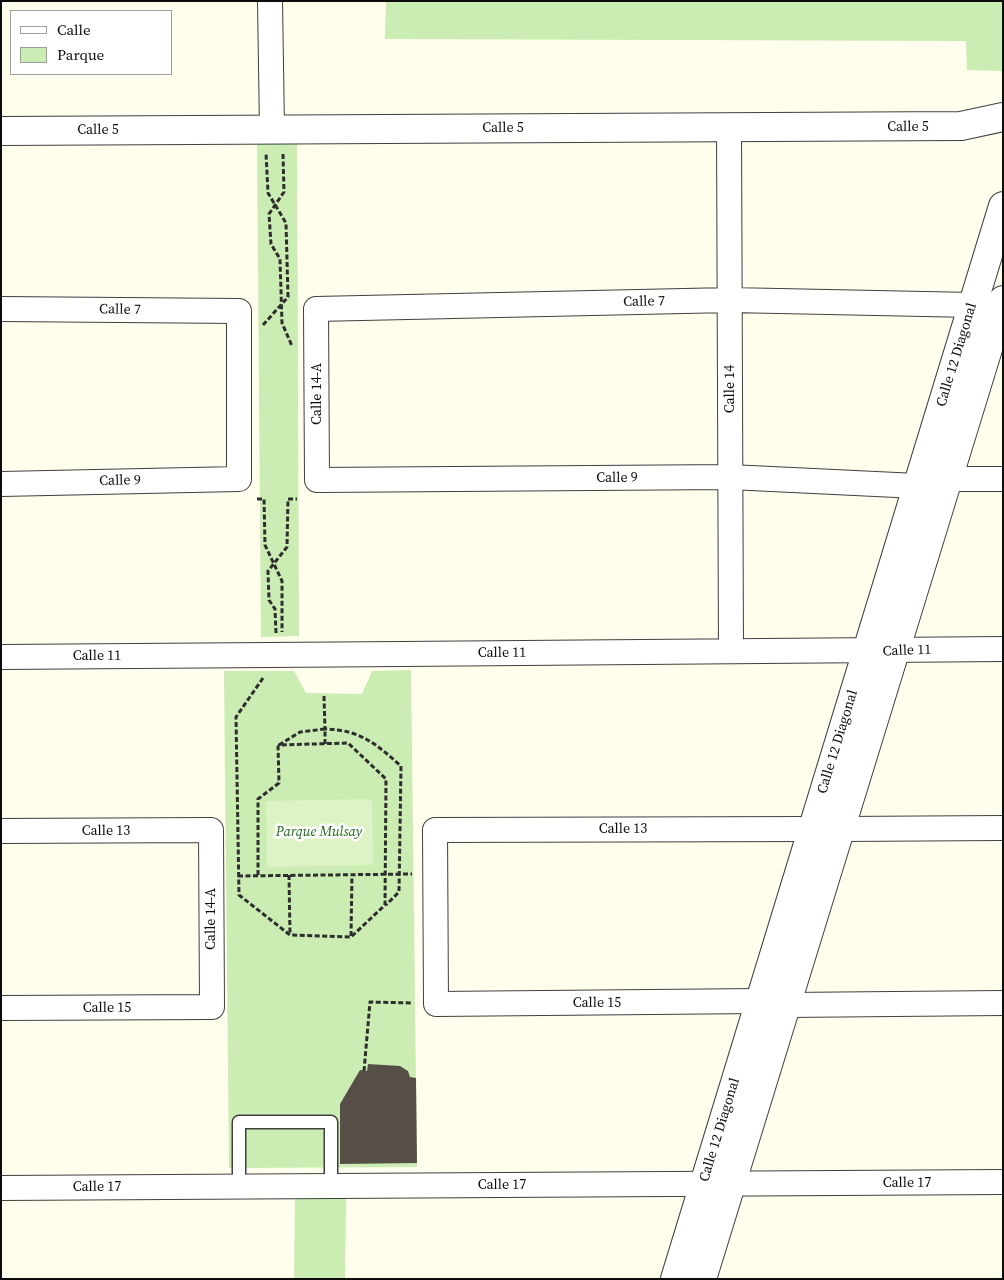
<!DOCTYPE html>
<style>
body{margin:0}
#map{position:relative;width:1004px;height:1280px;overflow:hidden;background:#fffdec;font-family:"Source Serif 4",serif}
canvas{display:block}
.frame{position:absolute;inset:0;border:2px solid #0c0c0c;pointer-events:none}
.legend{position:absolute;left:10px;top:10px;width:162px;height:65px;box-sizing:border-box;background:#fff;border:1px solid #9e9e9e;margin:0;padding:6px 9px;list-style:none;font-size:15px;color:#0c0c0c}
.legend li{display:flex;align-items:center;gap:10px;height:25px}
.legend b{width:25px;border:1px solid #9e9e9e}
</style>
<div id="map">
<canvas width="1004" height="1280"></canvas>
<div class="frame"></div>
<ul class="legend">
<li><b style="height:6px;background:#fff"></b>Calle</li>
<li><b style="height:14px;background:#cbecb2"></b>Parque</li>
</ul>
</div>
<script>
const ctx = document.querySelector('canvas').getContext('2d');
ctx.lineJoin = 'round';
function paint(path, color) {
  ctx.fillStyle = color;
  ctx.fill(path, 'evenodd');
}
function trace(path, color, width, dash) {
  ctx.strokeStyle = color;
  ctx.lineWidth = width;
  ctx.lineCap = dash ? 'butt' : 'round';
  ctx.setLineDash(dash || []);
  ctx.stroke(path);
}
function drawText(font, color, halo, rows, align = 'center') {
  ctx.font = font + ' "Source Serif 4",serif';
  ctx.lineWidth = 5;
  ctx.setLineDash([]);
  ctx.textBaseline = 'middle';
  ctx.strokeStyle = halo;
  ctx.fillStyle = color;
  for (const [text, x, y, turn = 0] of rows) {
    ctx.save();
    ctx.translate(x, y);
    ctx.rotate((+turn || 0) * Math.PI / 180);
    ctx.textAlign = isNaN(turn) ? turn : align;
    if (halo) ctx.strokeText(text, 0, 0);
    ctx.fillText(text, 0, 0);
    ctx.restore();
  }
}
paint(new Path2D(`
 M386,1h617v70l-36,-1 -1,-29 -581,-2z
 M257,142h40l2,494 -38,1z
 M411,670l6,497 -188,1 -5,-497h70l12,22 56,1 10,-23z
 M346,1198l-1,81h-51l1,-80z`), '#cbecb2');
paint(new Path2D(`
 M372,799l1,66 -106,2 -1,-66z`), '#def3c5');
paint(new Path2D(`
 M368,1064l32,2 8,5 2,6 6,1 1,85 -77,1v-60l20,-34 7,1z`), '#564f48');
const service = new Path2D(`
 M239,1187v-65h92v64`);
const minor = new Path2D(`
 M270,1l2,128
 M729,127l2,524
 M1,309l238,2v168l-238,5
 M948,479h55
 M917,486l-187,-9 -413,3 -1,-171 414,-9 243,5
 M1,657c334,-3 668,-4 1002,-8
 M840,829l163,-1
 M1,831l210,-1 1,177 -211,1
 M759,1001l-323,3 -1,-174 377,-1
 M786,1005l217,-2
 M1,1188l1002,-6`);
const tertiary = new Path2D(`
 M1,131l960,-5 42,-9
 M675,1279l328,-1073
 M702,1279l301,-979`);
trace(service, '#3f3f3f', 15);
trace(minor, '#3f3f3f', 26);
trace(tertiary, '#3f3f3f', 30);
trace(new Path2D(`
 M283,154l1,38 -15,22 2,30 9,15 2,64 10,23
 M263,325l25,-28 -2,-74 -18,-30 -2,-40
 M257,499h7l1,46 17,36v51
 M276,633l-1,-24 -6,-9 -1,-29 19,-24 1,-48h9
 M263,678l-27,39 3,178 51,40 61,2 34,-32 1,-126 -38,-36 -70,2
 M324,696l1,33c35,1 50,14 76,37l-2,126 -13,13
 M279,745l21,-13 25,-3v15
 M258,875v-76l21,-16 -1,-38
 M289,875l1,60
 M238,876l174,-2
 M351,936l1,-62
 M364,1071l6,-69 43,1`), '#2e2e2e', 3, [5, 2.5]);
trace(service, '#fff', 12);
trace(minor, '#fff', 24);
trace(tertiary, '#fff', 28);
drawText('14px', '#0c0c0c', '#fff', [
 ["Calle 5",908,127],
 ["Calle 5",503,128],
 ["Calle 5",98,130],
 ["Calle 7",644,302,-1],
 ["Calle 7",120,310,1],
 ["Calle 12 Diagonal",957,355,-73],
 ["Calle 14",730,389,-90],
 ["Calle 14-A",317,394,-90],
 ["Calle 9",617,478],
 ["Calle 9",120,481,-1],
 ["Calle 11",907,651,-2],
 ["Calle 11",502,653],
 ["Calle 11",97,656],
 ["Calle 12 Diagonal",838,742,-73],
 ["Calle 13",623,829],
 ["Calle 13",106,831],
 ["Calle 14-A",211,919,-90],
 ["Calle 15",597,1003],
 ["Calle 15",107,1008],
 ["Calle 12 Diagonal",720,1130,-73],
 ["Calle 17",907,1183],
 ["Calle 17",502,1185],
 ["Calle 17",97,1187]
]);
drawText('italic 14px', '#216918', '#fff', [
 ["Parque Mulsay",319,832]
]);
</script>
